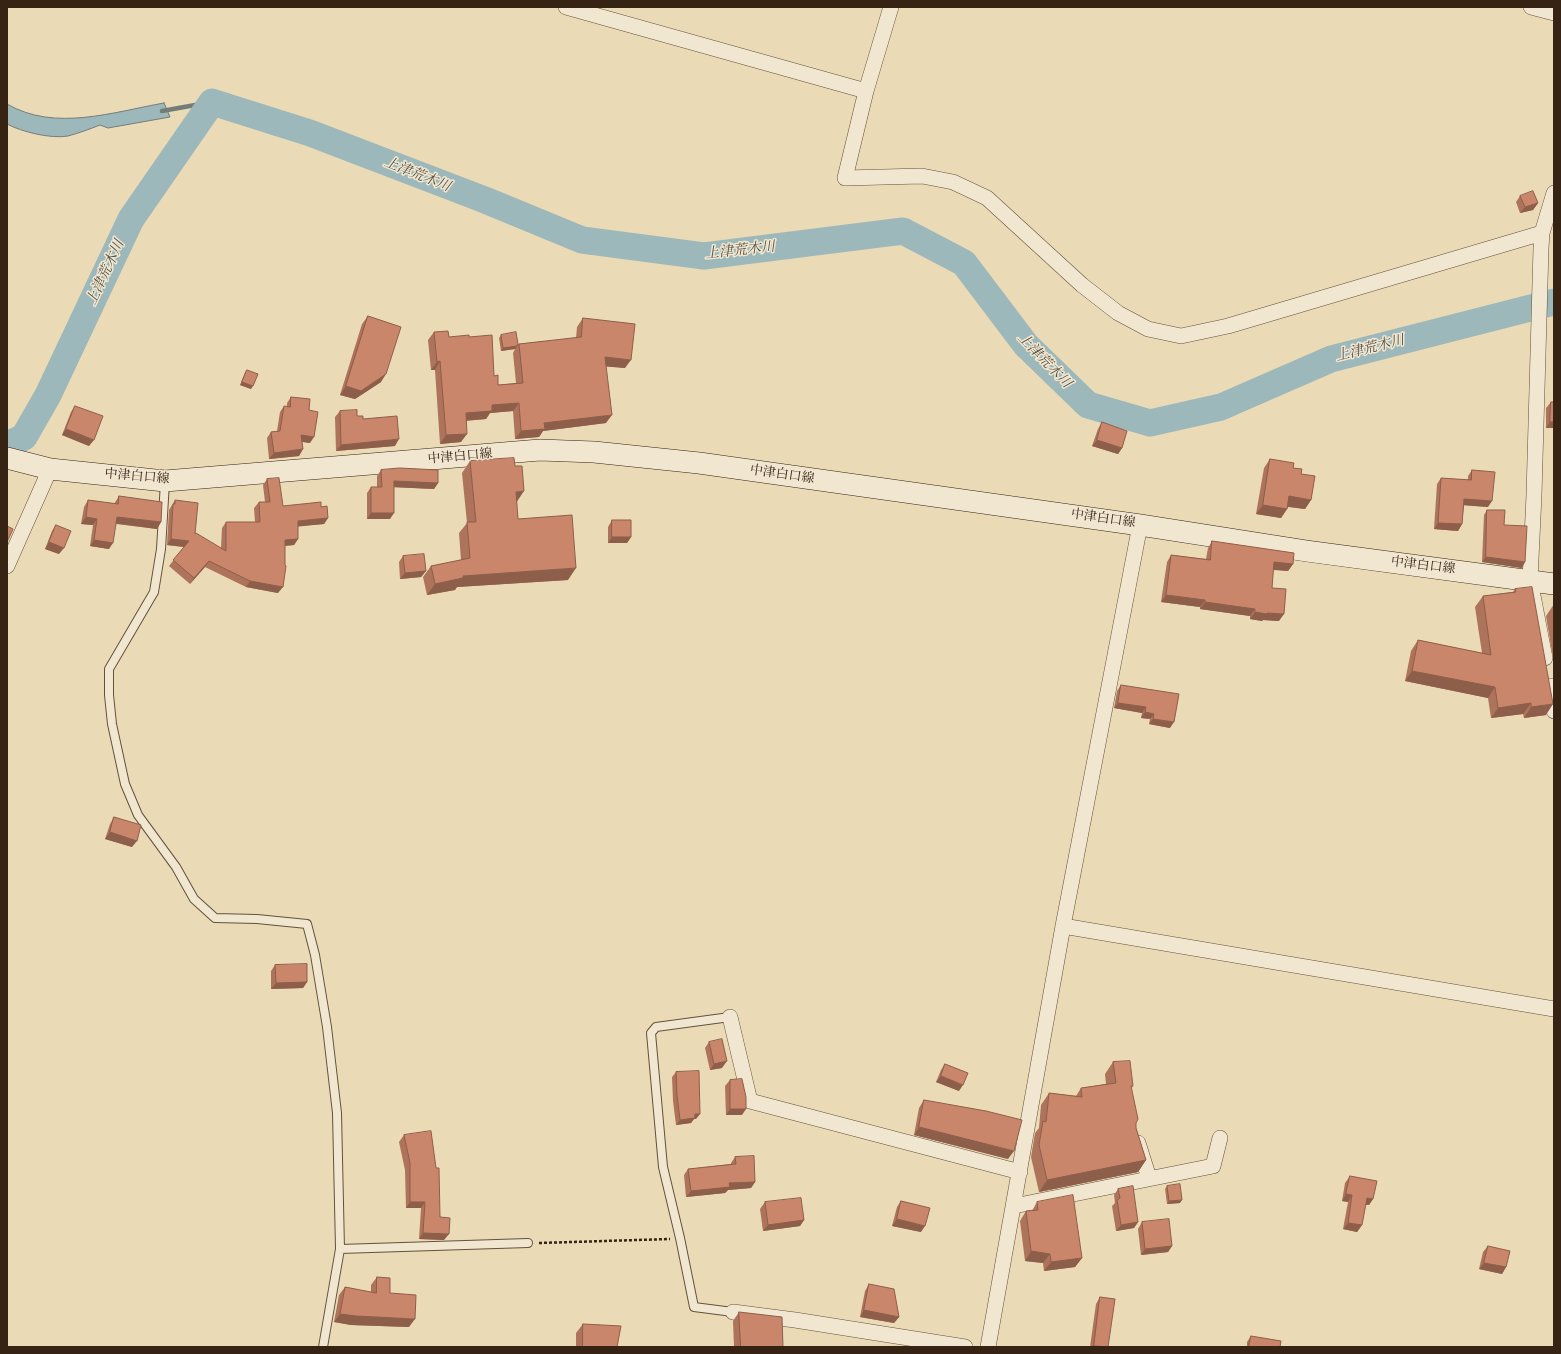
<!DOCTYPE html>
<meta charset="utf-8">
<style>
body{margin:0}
#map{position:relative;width:1561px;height:1354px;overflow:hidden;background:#eadab6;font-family:Cardo,serif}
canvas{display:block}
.frame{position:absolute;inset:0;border:8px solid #362314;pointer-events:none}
</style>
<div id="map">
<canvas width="1561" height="1354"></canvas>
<div class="frame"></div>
</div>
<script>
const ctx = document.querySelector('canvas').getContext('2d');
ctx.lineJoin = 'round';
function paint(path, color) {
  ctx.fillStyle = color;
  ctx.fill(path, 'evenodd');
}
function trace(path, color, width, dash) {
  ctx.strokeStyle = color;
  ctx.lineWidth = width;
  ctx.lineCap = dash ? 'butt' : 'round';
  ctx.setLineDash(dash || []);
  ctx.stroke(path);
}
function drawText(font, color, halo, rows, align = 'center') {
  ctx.font = font + ' Cardo,"Noto Serif JP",serif';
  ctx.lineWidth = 3;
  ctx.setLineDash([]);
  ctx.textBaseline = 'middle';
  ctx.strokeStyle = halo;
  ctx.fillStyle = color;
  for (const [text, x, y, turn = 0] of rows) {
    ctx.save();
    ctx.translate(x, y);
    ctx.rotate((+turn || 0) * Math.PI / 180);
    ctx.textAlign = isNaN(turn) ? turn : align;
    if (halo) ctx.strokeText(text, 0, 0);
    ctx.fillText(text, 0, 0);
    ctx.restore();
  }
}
const water = new Path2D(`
 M164,103l6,14 -62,11 -8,-3c-10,4 -21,8 -32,11 -17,3 -46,-4 -61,-12v-20c48,28 106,8 157,-1z`);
paint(water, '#9db8ba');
trace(water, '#747c78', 1);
trace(new Path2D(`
 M162,111l50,-9`), '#747c78', 4.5);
trace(new Path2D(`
 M7,445l17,-8 24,-42 83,-176 81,-117 98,31 175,67 97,40 122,16 199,-25 61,32 62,82 62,60 62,18 71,-16 110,-48 223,-57`), '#9db8ba', 27);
const lane = new Path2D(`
 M165,482l-4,67 -7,43 -45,77v26l3,29 13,60 13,31 38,52 18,32 21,19 42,1 50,5 8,31 12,72 10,86 3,136 -17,98
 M730,1017l-74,10 -5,6 12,134 17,71 14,69 39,5
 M340,1249l188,-6`);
const street = new Path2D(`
 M566,7l300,84
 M891,7l-25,84 -21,87 77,-2 31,6 34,16 95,87 36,28 30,16 33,7 47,-10 314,-93
 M1531,7l23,6
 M7,566l43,-97
 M1545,658l-15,-78 4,-85 7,-247 1,-15 12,-40
 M1550,686l4,25
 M1063,926l491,83
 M730,1017l20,84 270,71
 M1138,1143l11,35
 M1014,1206l199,-40 7,-28
 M733,1312l62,8 170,27
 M988,1347l75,-421 77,-401`);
const secondary = new Path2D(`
 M7,458l43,11 115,12 375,-31 54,2 105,11 441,62 167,26 247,33`);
trace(lane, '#63513c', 10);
trace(street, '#63513c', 16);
trace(secondary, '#362314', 22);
trace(new Path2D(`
 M539,1243l131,-4`), '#362314', 2.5, [3, 2]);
trace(lane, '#f1e7d0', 8);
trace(street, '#f1e7d0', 15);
trace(secondary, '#f1e7d0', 21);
paint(new Path2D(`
 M1520,196l18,7 -5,7 -13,3 -4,-11z
 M368,316l13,66 -26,17 -15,-4 22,-71z
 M583,318l42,50 -19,-2v57l-63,8 -4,6 -24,2 -2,-28 -23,2 -4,6 -20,2 -5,21 -21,2 -5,-74h-4l-3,-30 6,-8 15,5h20l25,39 4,9 18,-2 -3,-30 2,-4 -14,2 -2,-13 2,-3 17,9 58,-6 1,-11z
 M247,370l4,19 -11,-4 5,-12z
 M291,397l18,13 1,33 -8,-1 1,7 -4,7 -30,3 -2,-21 4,-6 6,-1 3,-19 4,-6 3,1v-4z
 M1551,402h3v26h-8v-20z
 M75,406l14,40 -27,-11 9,-23z
 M340,411l23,8 32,27 -59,5 -1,-34z
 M1102,422l20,26 -4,6 -26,-8 6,-17z
 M1270,459l23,9 8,6 10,26 -6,9 -17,-2 -1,2 -6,9 -25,-4 8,-46z
 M470,461l46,41 2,17 50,61 -111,7 -2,3 -28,5 -4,-18 8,-11 30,-6 -2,-27 8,-10 -5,-50z
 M381,470l57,13 -4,6 -40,-2 -4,32h-23v-26l4,-6h6v-11z
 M1472,470l16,37 -24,-2 -2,19 -4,7 -24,-2 3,-45 4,-6 27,2v-4z
 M267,479l16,27 38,1 7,11 -4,6 -26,2v13l-4,6 -9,1 -7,47 -32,-6 -41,-20 -15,17 -21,-18 15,-19 -17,-2 2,-35 6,-10 20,34 26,14 1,-20 4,-6h29l-1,-14 5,-6h6l-2,-17z
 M119,496l42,26 -4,7 -41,-5 -7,25 -19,-3 3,-21 -12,-1 3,-17 4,-7 26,4z
 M1487,510l17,15 18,43 -40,-6 2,-47z
 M612,520l19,17 -4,6h-19v-16z
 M56,525l3,29 -14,-5 7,-18z
 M1212,541l81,23 -5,7 -15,-1 -1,18 7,33 -16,-1 -1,1 -12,-2v-3l-50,-7v-2l-39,-5 6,-40 4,-7 35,4 2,-11z
 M403,556l23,15 -5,6 -21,2 -1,-17z
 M1515,589l31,126 -22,3 -1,-4 -32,4 -3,-20 -83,-17 6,-30 7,-11 64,13 -7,-46 8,-11 30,-4z
 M1554,604v60l-8,-48z
 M1121,685l49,43 -21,-4 1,-5 -9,-1 1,-5 -28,-5 3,-17z
 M114,817l18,30 -27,-8 5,-15z
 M275,965l32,17 -4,6 -32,1v-18z
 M709,1042l13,26 -12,2 -5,-22z
 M1113,1062l20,24 -2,3 5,39 10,32 -8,12 -99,20 -8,-35 4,-24 4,-5 2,-23 8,-12 27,3 5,-8 25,-4 -1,-10z
 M945,1064l14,27 -23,-9 5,-12z
 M676,1072l20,47h-2l-3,4 -15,2 -3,-24 -1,-24z
 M730,1080l12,35h-16l-1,-29z
 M924,1100l84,59 -94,-24 5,-27z
 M404,1135l36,82 4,23 -25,-1 2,-31h-15l-1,-38 -6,-28z
 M735,1157l20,25 -4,6 -23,2 -3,3 -39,4 -2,-22 4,-6 43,-5v-1z
 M1350,1176l23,23 -4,6h-4l-3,20 -5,7 -14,-3 5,-27 -6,-1 3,-18z
 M1167,1186l13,17 -13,1 -2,-15z
 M1118,1189l20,33 -4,6 -18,3 -4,-25 3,-3 -1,-8z
 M901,1201l20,31 -29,-6 5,-19z
 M765,1202l39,18 -4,6 -37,5 -3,-22z
 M1037,1202l45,56 -7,9 -31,4 -1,-8 -18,-2 -5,-40 6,-10h6z
 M1142,1222l30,24 -4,6 -27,3 -3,-26z
 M1488,1246l18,21 -4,7 -23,-5 4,-17z
 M377,1277l13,16 19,34 -58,-2 -17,-3 5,-27 6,-8 26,5v-7z
 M869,1284l30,33 -5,6 -34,-6 5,-26z
 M1100,1297l8,50h-18l6,-43z
 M739,1312l44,35h-49l-1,-26z
 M583,1324l34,23h-41v-14z
 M1251,1336l29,11h-33v-5z`), '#ae735b');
paint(new Path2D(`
 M1538,203l-5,7 -13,3 5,-6z
 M517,346l-2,3 -14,2 2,-3z
 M605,357l26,3 -6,8 -26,-2z
 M440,361l-5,9h-4l6,-8z
 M386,374l-5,8 -26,17 -15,-4 6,-9z
 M242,382l11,4 -2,3 -11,-4z
 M519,403l-6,8 -23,2 -4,6 -26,2 6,-8 26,-8z
 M612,415l-6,8 -63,8 -4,6 -24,2 6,-8 23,-8z
 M1550,422h4v6h-8z
 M66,429l28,11 -5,6 -27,-11z
 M467,434l-6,8 -21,2 6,-9z
 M301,435l13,2 -4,6 -13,-2z
 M399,439l-4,7 -59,5 5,-6z
 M1097,440l25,8 -4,6 -26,-8z
 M303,449l-4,7 -30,3 5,-6z
 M394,481l44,2 -4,6 -44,-2z
 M524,491l-8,12v-11z
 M1289,496l22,4 -6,9 -22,-3z
 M1464,499l28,2 -4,6 -28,-2z
 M1263,505l24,4 -6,9 -25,-4z
 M371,513h23l-4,6h-23z
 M86,517l11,2 -4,6 -12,-1z
 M117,517l44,5 -4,7 -44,-6z
 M328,518l-4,6 -30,3 4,-6z
 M1438,523l24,1 -4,7 -24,-2z
 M612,537h19l-4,6h-19z
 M171,539l18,2 -4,6 -18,-2z
 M298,539l-4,6 -13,1 4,-6z
 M94,540l19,3 -4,6 -19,-3z
 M49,542l15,6 -5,6 -14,-5z
 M1486,557l39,5 -3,6 -40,-6z
 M209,561l-4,6 -15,17 4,-6z
 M1274,562l19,2 -5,7 -19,-2z
 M576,568l-8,12 -111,7 -2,3 -28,5 8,-11 28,-8z
 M426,571l-5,6 -21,2 5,-6z
 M250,581l33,6 -5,6 -32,-6z
 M1166,595l39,5 -5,7 -39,-5z
 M1205,602l50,7 -5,7 -50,-7z
 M1255,612l29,2 -5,7 -16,-1 -1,1 -12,-2z
 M1412,671l83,16 -7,11 -83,-17z
 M1118,703l28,4 -4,6 -28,-5z
 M1531,703l-8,11 -32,4 7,-10z
 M1553,704l-7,11 -22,3 7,-11z
 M1145,712l9,2 -4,5 -9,-1z
 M1153,719l21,3 -4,6 -21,-4z
 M110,832l27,9 -5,6 -27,-8z
 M307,982l-4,6 -32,1 5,-6z
 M727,1061l-5,7 -12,2 4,-6z
 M941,1076l22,9 -4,6 -23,-9z
 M730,1109h16l-4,6h-16z
 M695,1114h5l-4,5h-2l-3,4 -15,2 4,-5z
 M919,1127l95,24 -6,8 -94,-24z
 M1146,1160l-8,12 -99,20 8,-12z
 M755,1182l-4,6 -23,2 -3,3 -39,4 5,-6 38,-8z
 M1346,1194l6,1 -4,7 -6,-1z
 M1367,1198l6,1 -4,6 -7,-1z
 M1182,1200l-2,3 -13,1 2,-3z
 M410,1202h15l-4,6h-15z
 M897,1219l28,7 -4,6 -29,-6z
 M804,1220l-4,6 -37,5 5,-6z
 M1138,1222l-4,6 -18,3 5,-6z
 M1348,1223l14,2 -5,7 -14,-3z
 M423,1233l26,1 -5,6 -25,-1z
 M1172,1246l-4,6 -27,3 4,-6z
 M1031,1251l19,3 -7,9 -18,-2z
 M1082,1258l-7,9 -31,4 7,-9z
 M1484,1263l22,4 -4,7 -23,-5z
 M864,1310l35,7 -5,6 -34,-6z
 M340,1314l75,5 -6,8 -58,-2 -17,-3z`), '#8d5e4a');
const building = new Path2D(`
 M1533,191l5,12 -13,4 -5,-11z
 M368,316l33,11 -15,47 -25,17 -15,-5z
 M583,318l52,6 -4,36 -26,-3 7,58 -68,8 1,6 -24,2 -2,-28 -27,2v6l-26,2 1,21 -21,1 -6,-74 -3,1 -3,-30 14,-1 1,6 20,-2v2l23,-2 2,41 4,-1v10l25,-2 -4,-39 62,-7z
 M516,332l2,12 -1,2 -14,2 -2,-13z
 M247,370l11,4 -5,12 -11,-4z
 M291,397l19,2 -1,11 9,2 -4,25 -13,-2 2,14 -29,4 -3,-21 9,-1 4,-25 6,1z
 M1551,402h3v20h-4z
 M75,406l28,10 -9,24 -28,-11z
 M357,410v6h6v3l34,-3 2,23 -58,6 -1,-34z
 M1102,422l25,9 -5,17 -25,-8z
 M514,458l1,8h7l2,25 -8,1 2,27 54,-4 4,53 -113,8v2l-28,6 -4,-18 39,-8 -3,-36h9l-6,-61z
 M1270,459l24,4 -1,5 9,1 -1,5 14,2 -4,24 -22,-4 -2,13 -24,-4z
 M400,468l38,2v13l-44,-2v32h-23v-26h11l-1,-17z
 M1472,470l23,2 -3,29 -28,-2 -2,25 -24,-1 3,-45 30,2z
 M279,478l4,28 38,-4v5l6,-1 1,12 -30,3v18l-13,1v25l1,1 -3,21 -33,-6 -41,-20 -15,17 -21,-18 16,-19 -18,-2 2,-35h2v-4l23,3 -3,31 1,-1 30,18v-29h34l-1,-20h11l-3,-23z
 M119,496l43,6 -1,20 -44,-5 -4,26 -19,-3 3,-21 -11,-2 2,-17 30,4z
 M1487,510h18l-1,15 23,1 -2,36 -39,-5z
 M612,520h19v17h-19z
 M56,525l15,6 -7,17 -15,-6z
 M7,526l6,3 -6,13z
 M1212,541l82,12 -1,11 -19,-2 -2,26 14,1 -2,25 -17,-1v1l-12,-2v-3l-50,-7v-2l-39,-5 5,-40 39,5z
 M424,554l2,17 -21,2 -2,-17z
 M1532,587l21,117 -22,3v-4l-33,5 -3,-21 -83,-16 6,-31 73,15 -8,-59 33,-4 -1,-3z
 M1121,685l58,9 -5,28 -21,-3 1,-5 -9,-2 1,-5 -28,-4z
 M114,817l27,8 -4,16 -27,-9z
 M307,964v18l-31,1 -1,-18z
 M722,1039l5,22 -13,3 -5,-22z
 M1130,1061l3,25h-2l7,33 -2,4v5l10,32 -99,20 -8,-35 4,-24 3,1 3,-29 33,4 -1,-9 35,-5 -3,-21z
 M945,1064l23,9 -5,12 -22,-9z
 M699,1071l1,43h-5v4l-15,2 -3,-25 -1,-23z
 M742,1079l4,18v12h-16v-29z
 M924,1100l62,11 36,9 -8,31 -95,-24z
 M431,1131l5,37h3l1,49 10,1 -1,16 -26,-1 2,-31h-15v-39l-6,-28z
 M754,1156l1,26 -26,1 1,4 -39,4 -3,-22 48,-5 -1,-7z
 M1350,1176l27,5 -4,18 -6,-1 -5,27 -14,-2 4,-28 -6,-1z
 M1180,1184l2,16 -13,1 -2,-15z
 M1133,1186l5,36 -17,3 -4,-25 3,-2 -2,-9z
 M1073,1195l9,63 -31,4 -1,-8 -19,-3 -5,-40 12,-1 -1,-8z
 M801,1198l3,22 -36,5 -3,-23z
 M901,1201l29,7 -5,18 -28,-7z
 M1169,1219l3,27 -27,3 -3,-27z
 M1488,1246l22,5 -4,16 -22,-4z
 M377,1277l13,1v15l26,2 -1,24 -59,-3 -16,-2 5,-27 31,6z
 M869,1284l25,5 5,28 -35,-7z
 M1100,1297l15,2 -7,48 -14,-1z
 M739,1312l43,5 1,30h-42z
 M583,1324l38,2 -4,21h-34z
 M1251,1336l30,5 -1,6h-31z`);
paint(building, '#ca866a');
trace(building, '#8d5e4a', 1);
drawText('13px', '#362314', '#f1e7d0', [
 ["中津白口線",460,457,-5],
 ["中津白口線",782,475,8],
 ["中津白口線",137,477,5],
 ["中津白口線",1103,519,8],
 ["中津白口線",1423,566,7]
]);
drawText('italic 14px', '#555046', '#f1e7d0', [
 ["上津荒木川",417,175,22],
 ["上津荒木川",740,251,-6],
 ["上津荒木川",106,273,-65],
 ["上津荒木川",1370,349,-14],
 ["上津荒木川",1044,361,46]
]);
</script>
